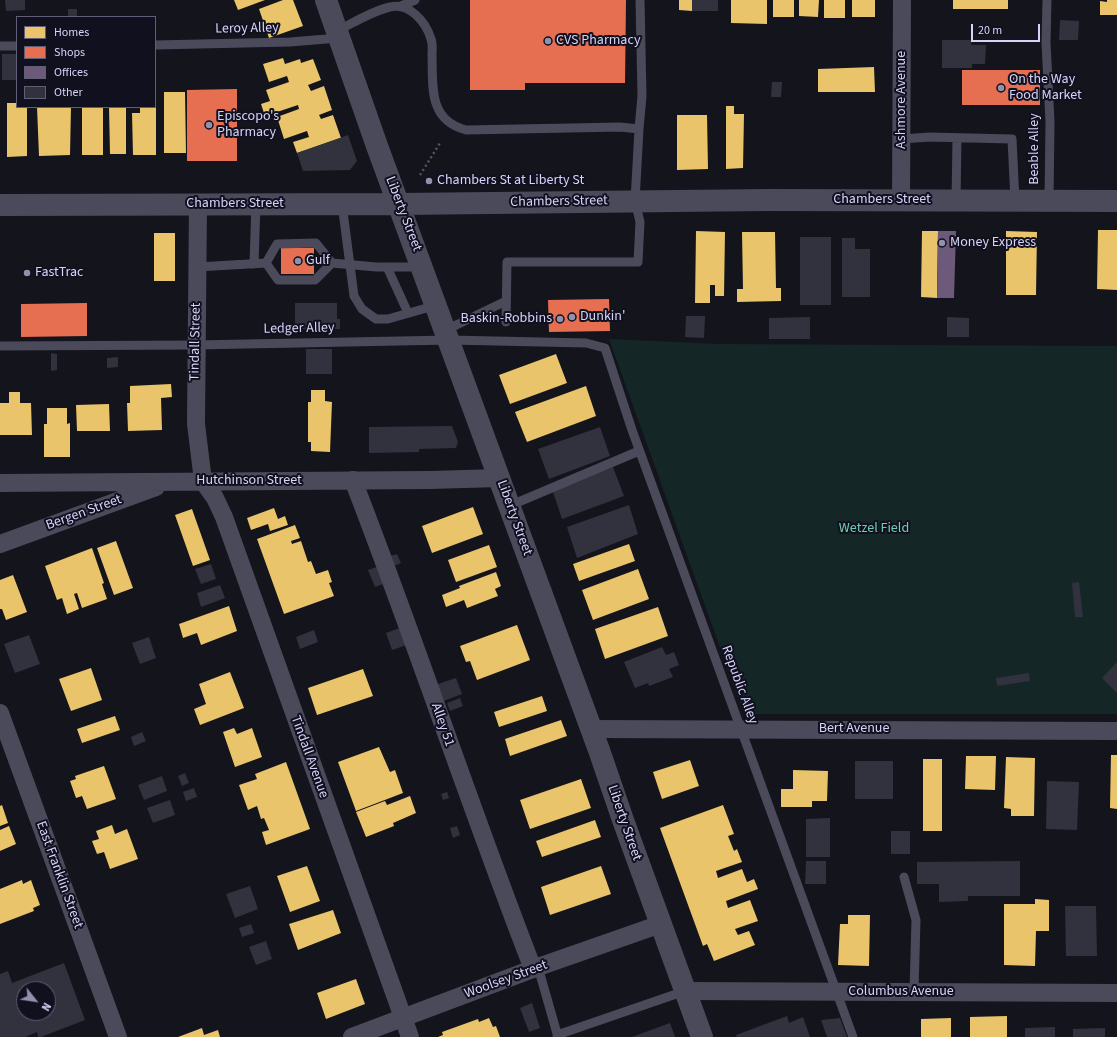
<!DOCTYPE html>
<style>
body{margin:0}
#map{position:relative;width:1117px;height:1037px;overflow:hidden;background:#14141c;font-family:"Source Sans 3",sans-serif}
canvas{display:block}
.legend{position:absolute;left:16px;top:16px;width:140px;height:92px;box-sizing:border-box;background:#11101f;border:1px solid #5f5e76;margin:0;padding:5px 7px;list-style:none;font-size:12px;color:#d5d4f9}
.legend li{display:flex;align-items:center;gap:8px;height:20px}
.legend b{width:20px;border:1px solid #5f5e76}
.north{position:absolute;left:16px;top:981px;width:40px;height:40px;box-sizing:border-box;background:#11101f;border:1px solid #5f5e76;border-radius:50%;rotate:120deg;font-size:11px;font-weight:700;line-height:16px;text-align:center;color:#d5d4f9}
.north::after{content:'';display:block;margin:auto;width:14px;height:18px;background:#9191ac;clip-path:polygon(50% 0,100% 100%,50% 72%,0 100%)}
.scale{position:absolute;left:971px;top:24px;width:69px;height:18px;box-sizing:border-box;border:2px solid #d5d4f9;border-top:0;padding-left:5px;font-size:12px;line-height:14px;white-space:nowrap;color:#d5d4f9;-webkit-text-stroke:3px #11101f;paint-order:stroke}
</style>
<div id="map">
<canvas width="1117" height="1037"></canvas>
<ul class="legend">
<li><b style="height:11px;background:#e9c46a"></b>Homes</li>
<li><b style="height:11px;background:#e76f51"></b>Shops</li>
<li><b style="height:11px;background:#6d597a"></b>Offices</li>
<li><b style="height:11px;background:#32313e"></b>Other</li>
</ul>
<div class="north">N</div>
<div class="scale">20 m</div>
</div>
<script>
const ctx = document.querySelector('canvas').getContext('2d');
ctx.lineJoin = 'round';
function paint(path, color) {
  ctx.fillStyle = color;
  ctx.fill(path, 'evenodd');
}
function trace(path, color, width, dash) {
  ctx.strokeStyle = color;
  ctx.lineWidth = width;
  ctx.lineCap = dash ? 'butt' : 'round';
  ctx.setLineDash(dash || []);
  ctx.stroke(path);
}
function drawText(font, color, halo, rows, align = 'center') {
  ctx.font = font + ' "Source Sans 3",sans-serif';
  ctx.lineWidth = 4;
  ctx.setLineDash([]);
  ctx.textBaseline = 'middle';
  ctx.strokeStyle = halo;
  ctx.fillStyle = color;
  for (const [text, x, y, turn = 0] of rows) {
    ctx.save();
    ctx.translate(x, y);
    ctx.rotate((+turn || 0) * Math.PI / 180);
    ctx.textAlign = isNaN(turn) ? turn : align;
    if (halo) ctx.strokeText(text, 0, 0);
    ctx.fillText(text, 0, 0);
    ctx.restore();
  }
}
paint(new Path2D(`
 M609,339l111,5 397,2v368h-373z`), '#142625');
paint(new Path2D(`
 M234,0h31l-27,10z
 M283,0h10l10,26 -34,12 -10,-29z
 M679,0h13v11l-13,-1z
 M731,0h36v24l-36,-1z
 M773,0h21v17h-21z
 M799,0h20l-1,17 -19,-1z
 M824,0h21v18h-21z
 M852,0h23v17h-23z
 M953,0h55v9h-55z
 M1107,0h10v15h-17v-14l7,1z
 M283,58l2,6 15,-5 1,4 12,-4 8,21 -13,5 3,6 13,-5 8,24 -13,5 2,4 12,-4 8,23 -44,15 -4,-11 16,-5 -2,-6 -23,8 -7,-22 22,-8 -1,-4 -33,11 -4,-12 9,-3 -4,-11 23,-8 -2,-6 -18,6 -6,-18z
 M874,67l1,25h-57v-23z
 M164,92h21l1,61h-22z
 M7,103h10v4h10v49l-20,1z
 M726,106h8v8h10l-1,54 -17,1z
 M37,107h34l-1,48 -31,1z
 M82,107h21v48h-21z
 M109,107h17v47h-16z
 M140,107h16v48h-23l-1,-42h8z
 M677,115h30l1,54 -31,1z
 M1098,230h19v60l-20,-1z
 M696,231l29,1 -1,64h-9v-11h-5v18h-15z
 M922,231h16l-1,67 -16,-1z
 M1006,231l31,1 -1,63h-30z
 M742,232h33l1,56h5v13l-44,1v-13h6z
 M154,233h21v48h-21z
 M556,354l11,29 -57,21 -11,-29z
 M171,384l1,13 -11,1 1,32 -34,1 -1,-28h3v-17z
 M586,386l10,30 -69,26 -12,-30z
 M311,390h14v11l7,1 -2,50 -19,-1v-9h-3v-40h3z
 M9,392h11v11h11l1,32h-32v-32h9z
 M109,404l1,27h-33l-1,-26z
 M47,408h20v16l3,-1v34h-26v-33h3z
 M473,507l10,27 -51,19 -10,-27z
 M274,508l4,11 7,-3 3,9 -18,6 -2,-7 -17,6 -4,-12z
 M192,509l18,51 -17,6 -18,-51z
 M295,525l5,13 -9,3 1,3 9,-3 7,21 3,-1 5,13 12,-4 4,12 -3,1 5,13 -50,18 -27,-75z
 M116,541l17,47 -19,7 -17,-47z
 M629,544l6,17 -56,20 -6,-17z
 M489,545l8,22 -41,15 -8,-22z
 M92,548l12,35 -2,1 5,15 -25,9 -5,-15 -3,1 5,15 -12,5 -5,-16 -5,2 -12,-34z
 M638,569l11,30 -56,21 -11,-30z
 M496,572l5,14 -6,3 3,7 -31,12 -3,-8 -18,7 -4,-12 18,-7 -1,-2z
 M13,575l14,37 -21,8 -4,-11h-2v-29z
 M229,606l8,25 -36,14 -4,-12 -14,5 -4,-14z
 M658,607l10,29 -63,23 -10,-30z
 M517,625l13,35 -53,20 -7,-19 -4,1 -6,-16z
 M91,668l11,32 -31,11 -12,-32z
 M363,669l10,27 -56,19 -9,-27z
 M230,672l14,36 -44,17 -6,-16 12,-5 -7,-20z
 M542,696l5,15 -48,16 -5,-15z
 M115,716l5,14 -38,13 -5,-14z
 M561,720l6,16 -57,20 -5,-17z
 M234,728l3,6 15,-6 10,29 -27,10 -12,-35z
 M379,747l11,25 5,-2 8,23 -47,18 -18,-49z
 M1111,755h6v54l-7,-1z
 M966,756h30l-1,34 -30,-1z
 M1006,757l29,1 -1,58h-23v-7l-7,-1z
 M923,759h19v72h-19z
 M690,760l9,26 -37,13 -9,-27z
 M286,762l24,67 -44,16 -4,-13 7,-2 -5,-12 -3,1 -4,-13 -9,4 -9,-25 18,-6 -2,-5z
 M104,766l12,33 -29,10 -5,-13 -6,2 -6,-17 6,-2 -1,-3z
 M793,770l35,1 -1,30h-15v6h-31v-18h12z
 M581,779l10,29 -61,21 -10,-29z
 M410,796l6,17 -23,10 1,3 -28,11 -10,-25 29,-11 2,4z
 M2,805l6,18 -8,3v-20z
 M723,805l11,29 -6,2 6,15 3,-2 5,13 -26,9 2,7 24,-9 5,13 7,-3 4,10 -32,12 2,7 22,-8 8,21 -23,8 3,6 11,-4 6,14 -41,16 -7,-17 -4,2 -43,-118z
 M595,820l6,17 -59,20 -6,-16z
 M112,825l3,9 12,-5 11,30 -28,10 -6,-17 -7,2 -5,-13 7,-2 -3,-8z
 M9,826l7,18 -16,7v-21z
 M307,866l13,35 -30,11 -13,-36z
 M601,866l10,28 -61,21 -9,-28z
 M22,880l1,4 8,-4 9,25 -7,3 1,3 -34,13v-35z
 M1035,899l14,1v31h-13l-1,35 -31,-1v-61h31z
 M333,910l8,23 -43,17 -9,-26z
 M848,915h22l-1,51 -31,-1 2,-41h8z
 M356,979l9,25 -39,15 -9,-26z
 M1007,1016v21h-37v-20z
 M489,1018l4,9 3,-1 4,11h-62l5,-2 -1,-3 36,-13 1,3z
 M951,1018v19h-30v-18z
 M202,1028l2,7 14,-5 2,7h-42z`), '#e9c46a');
paint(new Path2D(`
 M470,0h156l-1,83h-100v7h-55z
 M962,70h78v35h-78z
 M237,89v72h-50v-71z
 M281,248h33v26h-33z
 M609,299l1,32 -61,1 -1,-32z
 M87,303v33l-66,1v-33z`), '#e76f51');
paint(new Path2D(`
 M938,231h18l-2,67h-17z`), '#6d597a');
paint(new Path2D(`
 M5,0h20v10l-19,1z
 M692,0h26v11h-26z
 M68,9h9v8h-9z
 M1060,20l19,1 -1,19h-19z
 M942,40h30l-1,5h15l-1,19h-13v4h-30z
 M2,54h15v26h-15z
 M772,82h10l-1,15h-10z
 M348,135l9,26 -7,9 -47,1 -6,-18z
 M800,237h31v68h-31z
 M842,238h13v11h15v48h-28z
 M295,303h42v16h3v10h-45z
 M686,316h19l-1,22 -19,-1z
 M810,317v22h-41v-21z
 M947,317l22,1v19h-22z
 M306,349h26v25h-26z
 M51,353l6,1v16l-6,1z
 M118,357v10l-11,1v-10z
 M452,426l6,16 -2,6 -37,1v3l-50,1v-26z
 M600,427l10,29 -61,23 -11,-30z
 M613,467l11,29 -62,23 -10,-30z
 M629,505l9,29 -61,24 -10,-31z
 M397,554l4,9 -7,3 -4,-10z
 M211,564l5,15 -15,5 -6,-15z
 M380,566l6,17 -11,4 -7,-17z
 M1079,582l4,35h-8l-3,-34z
 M220,585l5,13 -24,9 -4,-14z
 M400,628l7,17 -15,5 -6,-17z
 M314,630l4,12 -18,7 -4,-12z
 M29,635l11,29 -25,9 -11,-29z
 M149,637l7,21 -16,6 -8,-21z
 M662,647l4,8 8,-3 5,13 -10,4 4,8 -24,9 -1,-3 -13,5 -11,-26z
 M1117,662v31l-15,-15z
 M1029,673l1,8 -33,5 -1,-8z
 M456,678l6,16 -21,8 -6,-17z
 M460,698l3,8 -13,5 -3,-8z
 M142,732l4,9 -12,5 -3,-9z
 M855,761h38v38h-38z
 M185,773l4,10 -7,3 -4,-10z
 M162,776l5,15 -23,9 -6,-15z
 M1047,781l32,1 -2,48 -31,-1z
 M194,788l3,9 -11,4 -3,-9z
 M447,792l2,6 -6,2 -2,-6z
 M170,800l5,15 -22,8 -6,-15z
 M830,818v39h-24v-38z
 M457,826l3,9 -7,3 -3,-10z
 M891,831h19v23h-19z
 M806,861h20v23h-21z
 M1020,861v35h-52v5l-29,1v-18h-22v-22z
 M250,886l8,23 -23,9 -9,-24z
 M1065,906h31l1,50h-31z
 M251,924l3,9 -12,4 -3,-9z
 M266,941l6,18 -16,6 -7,-18z
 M64,963l21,57 -44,17h-3l-1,-5 -12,5h-25v-63l8,-3 4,12zM24,989h24v24h-24z
 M532,1003l8,25 -11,4 -9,-24z
 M787,1016l2,7 14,-6 7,20h-73l-1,-2z
 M840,1018l7,19h-20l-6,-17z
 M670,1023l5,14h-43z
 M1055,1027v10h-30v-9z
 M1105,1028v9h-32v-8z`), '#32313e');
trace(new Path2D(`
 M420,175l20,-32`), '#4c5962', 2.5, [2, 3]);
trace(new Path2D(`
 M1047,0l-1,43 4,79 -1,78
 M401,6l14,-6
 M337,31c16,-8 35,-20 53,-24 19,-5 36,15 41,32 2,5 1,11 1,16 1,31 -4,65 34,75l154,-3 19,2 -4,72 5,21 -2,40h-131l-1,60
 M155,45l135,-3 49,-4
 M0,46h17
 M639,129l3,-33 -2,-96
 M901,139l29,-2 82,2 3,62
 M956,201l1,-63
 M342,204l12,92 8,13 14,10h12l49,-14
 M266,263l11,-19 39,-1 16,20
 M254,264l2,-61
 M197,267l69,-4 12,17h37l17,-17 44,4h45
 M387,267l21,46
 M446,330l60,-29
 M0,346l196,-1 254,-5 136,3 19,5 27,82 221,607
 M509,506l130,-55
 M904,877l12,43 -2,72
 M538,967l20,70
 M557,1035l128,-44`), '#4a4a5b', 9);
trace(new Path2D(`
 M901,200l1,-200
 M198,203l-2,221 7,57 12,17 9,19 186,520
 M353,480c63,162 117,327 180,489
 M0,483l430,-3 69,-2
 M0,544l156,-57
 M0,713l118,324
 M591,729l526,2
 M685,991l432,2
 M352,1037l186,-70 123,-43`), '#4a4a5b', 18);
trace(new Path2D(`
 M326,0l51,146 222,604 24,70 79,217
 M0,205l399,-1 370,-4 348,1`), '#4a4a5b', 22);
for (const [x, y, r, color] of [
 [548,41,4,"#9191ac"],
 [1001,88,4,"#9191ac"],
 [209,125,4,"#9191ac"],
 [429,181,4,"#9191ac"],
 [942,243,4,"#9191ac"],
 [298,261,4,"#9191ac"],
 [27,273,4,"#9191ac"],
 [572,317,4,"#9191ac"],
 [560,319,4,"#9191ac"]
]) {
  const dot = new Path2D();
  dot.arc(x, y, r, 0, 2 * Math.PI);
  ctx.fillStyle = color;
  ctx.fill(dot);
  trace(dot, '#11101f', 1.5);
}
drawText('14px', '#d5d4f9', '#11101f', [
 ["Leroy Alley",247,29,-1],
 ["Ashmore Avenue",902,100,-90],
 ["Beable Alley",1035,149,-90],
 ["Chambers Street",882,200],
 ["Chambers Street",559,202,-1],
 ["Chambers Street",235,204],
 ["Liberty Street",403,214,69],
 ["Ledger Alley",299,329,-1],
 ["Tindall Street",196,342,-89],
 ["Hutchinson Street",249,481],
 ["Bergen Street",84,513,-20],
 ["Liberty Street",514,518,70],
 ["Republic Alley",739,685,70],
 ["Alley 51",442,725,71],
 ["Bert Avenue",854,729],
 ["Tindall Avenue",309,757,70],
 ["Liberty Street",624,823,71],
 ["East Franklin Street",59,875,70],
 ["Woolsey Street",506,980,-20],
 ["Columbus Avenue",901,992]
]);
drawText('14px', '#d5d4f9', '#11101f', [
 ["CVS Pharmacy",556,41],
 ["On the Way",1009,80],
 ["Food Market",1009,96],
 ["Episcopo's",217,117],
 ["Pharmacy",217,133],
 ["Chambers St at Liberty St",437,181],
 ["Money Express",950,243],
 ["Gulf",306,261],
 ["FastTrac",35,273],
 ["Dunkin'",580,317],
 ["Baskin-Robbins",552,319,"right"]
], 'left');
drawText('14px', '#6acfae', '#11101f', [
 ["Wetzel Field",874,529]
]);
</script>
